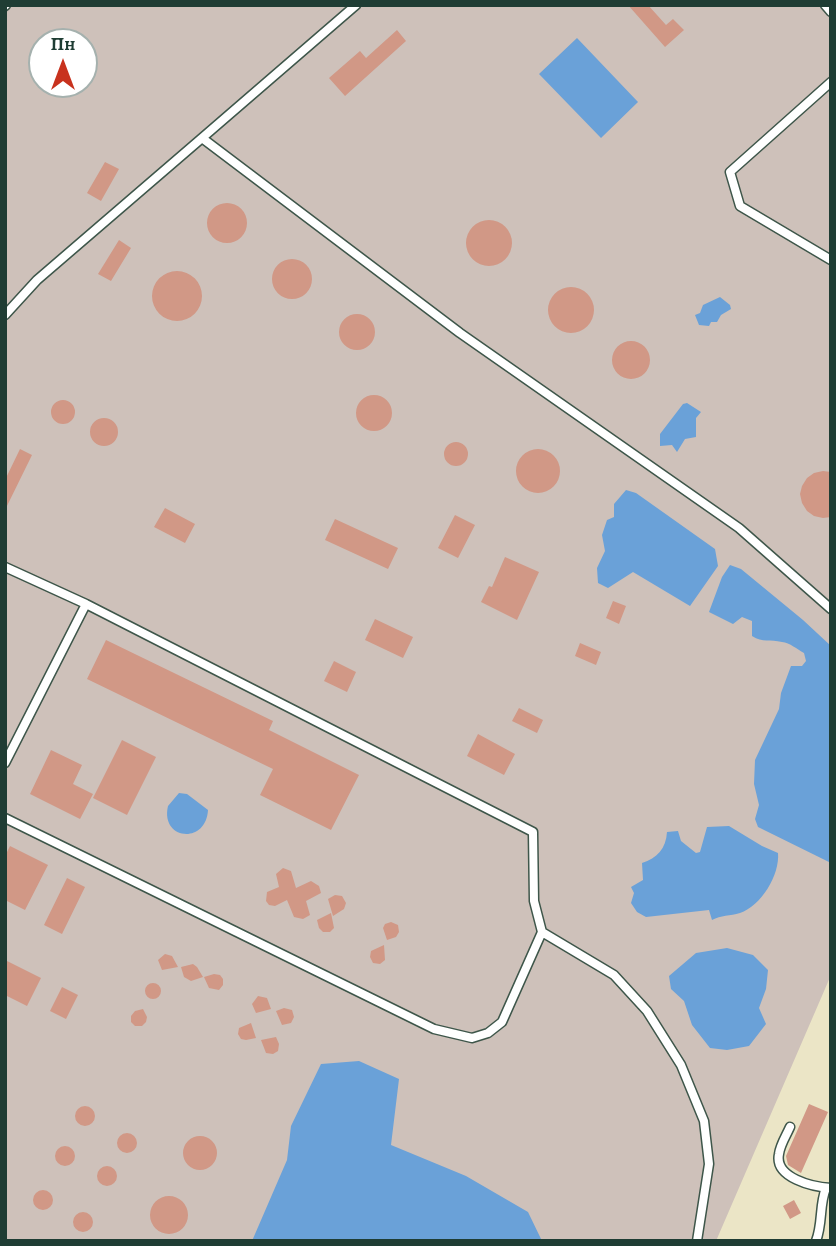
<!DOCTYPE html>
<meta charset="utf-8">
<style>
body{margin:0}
#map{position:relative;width:836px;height:1246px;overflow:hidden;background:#ebe5c6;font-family:Alegreya,serif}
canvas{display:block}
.frame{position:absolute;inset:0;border:7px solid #1f3d34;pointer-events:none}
.north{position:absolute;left:28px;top:28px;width:70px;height:70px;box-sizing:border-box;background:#fff;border:2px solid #a5b1ae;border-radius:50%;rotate:0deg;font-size:19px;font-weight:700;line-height:28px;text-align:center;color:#1f3d34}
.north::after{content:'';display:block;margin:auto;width:24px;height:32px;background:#c8321e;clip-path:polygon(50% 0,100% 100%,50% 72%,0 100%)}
</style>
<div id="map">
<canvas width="836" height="1246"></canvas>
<div class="frame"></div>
<div class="north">Пн</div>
</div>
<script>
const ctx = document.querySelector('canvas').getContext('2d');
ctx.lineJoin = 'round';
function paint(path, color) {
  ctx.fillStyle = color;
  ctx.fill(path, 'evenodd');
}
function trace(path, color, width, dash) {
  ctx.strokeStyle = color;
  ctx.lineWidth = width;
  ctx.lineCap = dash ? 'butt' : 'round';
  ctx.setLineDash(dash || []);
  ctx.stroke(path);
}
paint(new Path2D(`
 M5,5h826v970l-115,266h-711zM42,42h42v42h-42z`), '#cec1ba');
paint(new Path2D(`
 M577,38l61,64 -37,36 -62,-64z
 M720,297l10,8 1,4 -10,6 -4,7h-6l-2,4 -10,-1 -4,-10 5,-2 3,-8z
 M687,403l14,9 -5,6v19l-11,2 -8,13 -5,-7 -12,1v-12l23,-30z
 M626,490l10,3 79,56 3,17 -28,40 -57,-34 -25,16 -10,-5 -1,-15 8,-17 -3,-16 5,-15 7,-3v-13z
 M730,565l11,4 62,51 28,26v217l-73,-36 -3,-8 4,-14 -5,-21 1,-24 24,-51 2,-16 10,-27h11l4,-5 -2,-8c-7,-4 -14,-10 -22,-11 -12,-3 -19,1 -30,-6v-15l-10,-4 -9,7 -24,-12 13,-35z
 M179,793l8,1 21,16c-2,35 -48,30 -40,-4z
 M729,826l33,20 16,7c2,22 -17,53 -38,60 -10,3 -19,2 -28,7l-3,-10 -63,7 -9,-5 -6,-9 3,-10 -3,-6 12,-7 -1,-17c15,-5 24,-14 25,-31l11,-1 3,10 15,12 4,-1 7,-25z
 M727,948l26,7 15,15 -2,19 -7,19 7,16 -17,22 -22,4 -17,-2 -18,-23 -8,-24 -13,-12 -2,-13 27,-23z
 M359,1061l40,18 -8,66 75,31 62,36 14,29h-290l35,-81 4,-34 30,-62z`), '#6aa1d8');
paint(new Path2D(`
 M628,5h20l18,20 7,-6 11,11 -19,17z
 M397,30l9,11 -61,55 -16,-18 31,-27 6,7z
 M105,162l14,7 -18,32 -14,-8z
 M207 223a20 20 0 1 1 40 0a20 20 0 1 1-40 0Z
 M466 243a23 23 0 1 1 46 0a23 23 0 1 1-46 0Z
 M119,240l12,8 -20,33 -13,-7z
 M272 279a20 20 0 1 1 40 0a20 20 0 1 1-40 0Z
 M152 296a25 25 0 1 1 50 0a25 25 0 1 1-50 0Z
 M548 310a23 23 0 1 1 46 0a23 23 0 1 1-46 0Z
 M339 332a18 18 0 1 1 36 0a18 18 0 1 1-36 0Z
 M612 360a19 19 0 1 1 38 0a19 19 0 1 1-38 0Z
 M356 413a18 18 0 1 1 36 0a18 18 0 1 1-36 0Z
 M51 412a12 12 0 1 1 24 0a12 12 0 1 1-24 0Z
 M90 432a14 14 0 1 1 28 0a14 14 0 1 1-28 0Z
 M444 454a12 12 0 1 1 24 0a12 12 0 1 1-24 0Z
 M20,449l12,6 -27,55v-30z
 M516 471a22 22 0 1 1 44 0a22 22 0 1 1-44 0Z
 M823,471l8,1v45l-8,1 -9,-2 -7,-5 -5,-8 -2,-9 2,-8 5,-8 7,-5z
 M165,508l30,16 -10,19 -31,-16z
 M455,515l20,10 -17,33 -20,-10z
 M335,519l63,29 -10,21 -63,-29z
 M505,557l34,15 -22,48 -36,-18 8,-16 3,1z
 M613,601l13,5 -7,18 -13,-6z
 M375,619l38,18 -10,21 -38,-18z
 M106,640l167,81 -4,9 90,45 -28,55 -71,-35 13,-26 -186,-90z
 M580,643l21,9 -5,13 -21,-9z
 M334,661l22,11 -9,20 -23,-11z
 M519,708l24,12 -6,13 -25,-12z
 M478,734l37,20 -11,21 -37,-19z
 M122,740l34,17 -29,58 -34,-17z
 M51,750l31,15 -9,19 20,10 -13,25 -50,-25z
 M10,846l38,19 -23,45 -20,-10v-44z
 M283,868l8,3 5,17 15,-7 8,5 2,7 -15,8 4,14 -7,4 -9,-2 -7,-17 -12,6 -6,-1 -3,-4 1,-9 12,-5 -3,-13z
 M67,878l18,9 -23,47 -18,-9z
 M335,895l7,1 4,7 -2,6 -11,7 -5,-17z
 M331,913l3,15 -4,4h-7l-4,-4 -2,-8z
 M391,922l7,3 1,7 -3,5 -9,3 -4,-12 2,-4z
 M384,945l1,15 -5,4 -7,-1 -3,-6 1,-6z
 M165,954l7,2 6,11 -16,3 -4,-10z
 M5,960l36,18 -14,28 -22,-11z
 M193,964l4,3 6,10 -12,4 -7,-4 -3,-10z
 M214,974l6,1 3,4v6l-4,5 -10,-2 -5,-11z
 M145 991a8 8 0 1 1 16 0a8 8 0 1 1-16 0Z
 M62,987l16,8 -12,24 -16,-8z
 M258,996l9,2 4,11 -15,4 -4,-9z
 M284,1008l8,2 2,7 -3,6 -9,2 -6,-14z
 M143,1009l4,8 -1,5 -4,4h-7l-4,-4v-6l4,-5z
 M251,1023l5,15 -10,2 -5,-1 -3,-5 1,-6z
 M276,1037l3,7 -1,7 -5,3 -7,-1 -5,-13z
 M809,1104l19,8 -27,61 -13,-8 -2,-9z
 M75 1116a10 10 0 1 1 20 0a10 10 0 1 1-20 0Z
 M117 1143a10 10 0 1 1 20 0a10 10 0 1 1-20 0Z
 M183 1153a17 17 0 1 1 34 0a17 17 0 1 1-34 0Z
 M55 1156a10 10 0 1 1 20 0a10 10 0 1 1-20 0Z
 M97 1176a10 10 0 1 1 20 0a10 10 0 1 1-20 0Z
 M33 1200a10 10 0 1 1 20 0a10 10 0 1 1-20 0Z
 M150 1215a19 19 0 1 1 38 0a19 19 0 1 1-38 0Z
 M794,1200l7,13 -11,6 -7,-13z
 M73 1222a10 10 0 1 1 20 0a10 10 0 1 1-20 0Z`), '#d19886');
const service = new Path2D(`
 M825,5l6,7
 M5,6l1,-1
 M831,82l-101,90 10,34 91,54
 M202,138l154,-133
 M5,315l32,-35 165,-142 258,195 279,195 92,81
 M5,567l81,37 447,228 1,69 8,31 72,43 33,36 34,54 23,56 5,43 -12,77
 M5,763l81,-159
 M5,818l429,211 38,9 16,-5 14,-11 40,-90
 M790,1127c-4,9 -10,18 -11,27 -5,24 34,33 52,34
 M816,1241c7,-18 3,-36 10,-53`);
trace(service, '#3e564a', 11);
trace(service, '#fff', 8);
</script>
